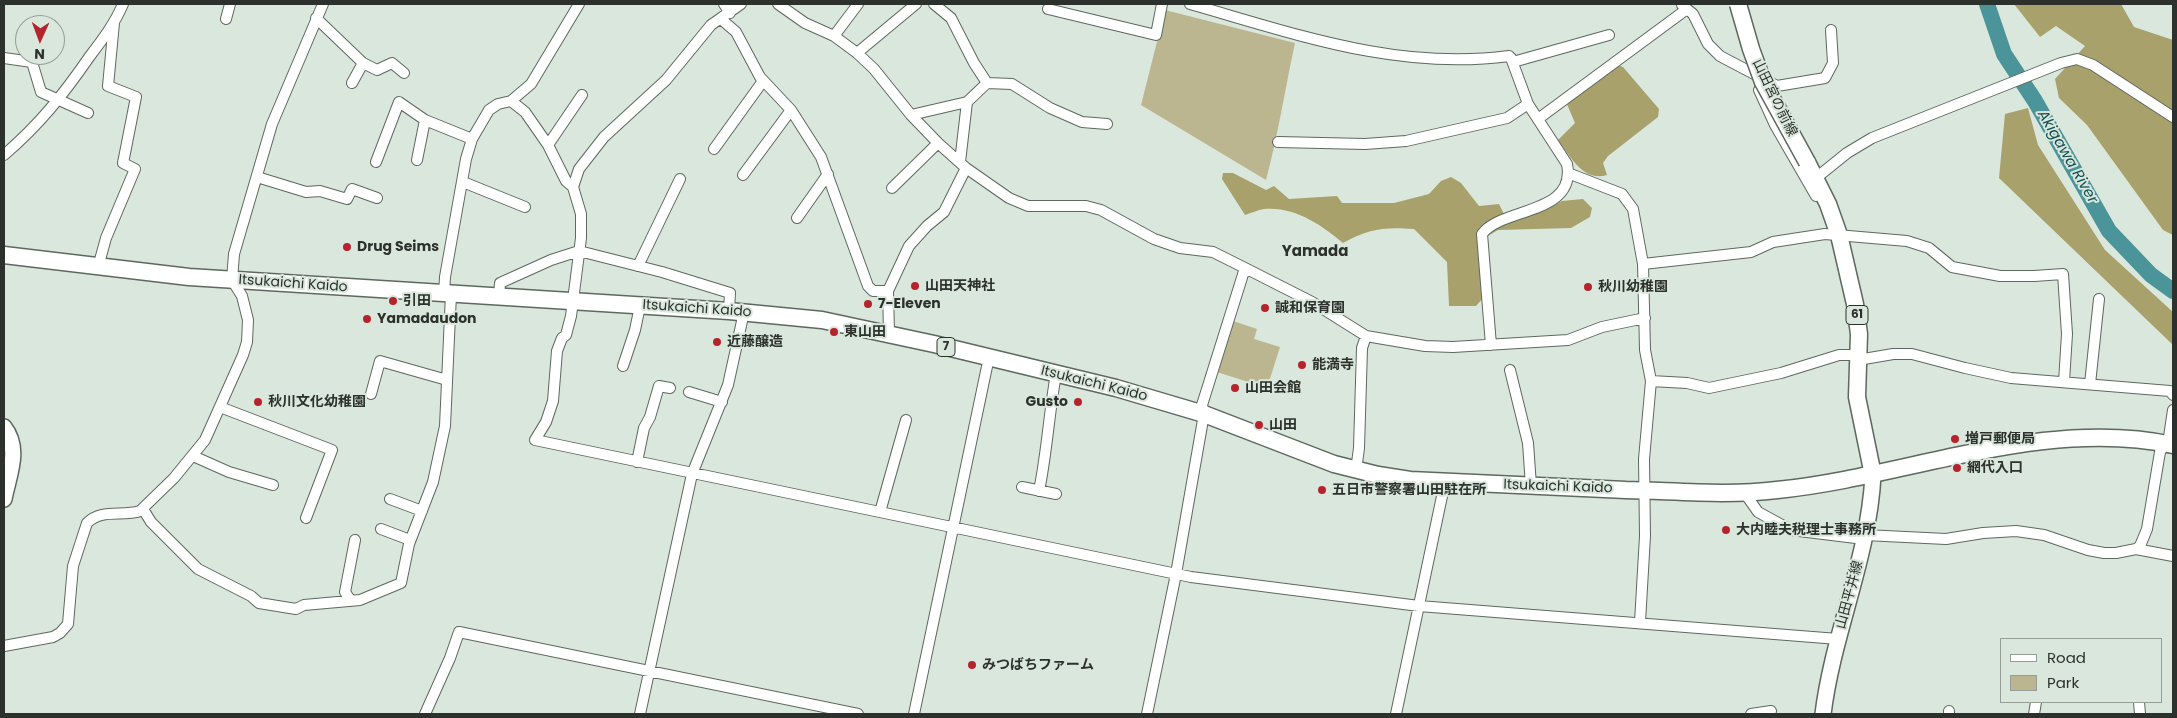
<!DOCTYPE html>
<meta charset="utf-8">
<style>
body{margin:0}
#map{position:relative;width:2177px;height:718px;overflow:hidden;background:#dae7dc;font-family:Poppins,sans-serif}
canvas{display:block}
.frame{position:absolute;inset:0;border:5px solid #2c312d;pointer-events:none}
.legend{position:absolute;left:2000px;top:638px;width:162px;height:65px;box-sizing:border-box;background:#dae7dc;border:1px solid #949e96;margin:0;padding:6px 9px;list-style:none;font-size:15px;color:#2c312d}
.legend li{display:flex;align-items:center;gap:10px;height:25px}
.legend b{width:25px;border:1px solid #949e96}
.north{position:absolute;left:15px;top:15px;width:50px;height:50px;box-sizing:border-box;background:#dae7dc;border:1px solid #949e96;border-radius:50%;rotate:182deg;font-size:14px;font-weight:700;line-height:20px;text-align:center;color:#2c312d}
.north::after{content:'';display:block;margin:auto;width:18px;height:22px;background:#b5242c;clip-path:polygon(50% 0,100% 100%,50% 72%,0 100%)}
</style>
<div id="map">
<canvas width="2177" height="718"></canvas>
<div class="frame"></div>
<ul class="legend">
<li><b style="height:6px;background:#fff"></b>Road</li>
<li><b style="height:14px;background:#bcb690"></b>Park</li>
</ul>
<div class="north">N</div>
</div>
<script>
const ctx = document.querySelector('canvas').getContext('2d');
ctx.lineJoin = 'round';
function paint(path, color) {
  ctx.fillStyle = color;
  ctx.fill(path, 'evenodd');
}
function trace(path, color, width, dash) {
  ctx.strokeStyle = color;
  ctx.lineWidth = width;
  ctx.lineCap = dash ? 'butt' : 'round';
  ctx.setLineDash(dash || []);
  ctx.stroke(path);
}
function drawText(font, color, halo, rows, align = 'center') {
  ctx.font = font + ' Poppins,"Noto Sans JP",sans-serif';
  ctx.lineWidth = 4;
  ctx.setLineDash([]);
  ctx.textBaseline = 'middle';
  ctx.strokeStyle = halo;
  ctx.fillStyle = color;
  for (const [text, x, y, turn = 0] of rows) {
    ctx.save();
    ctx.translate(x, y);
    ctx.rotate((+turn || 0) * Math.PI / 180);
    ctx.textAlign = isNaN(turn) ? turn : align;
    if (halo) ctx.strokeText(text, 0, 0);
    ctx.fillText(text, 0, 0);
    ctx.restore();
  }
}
paint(new Path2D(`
 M1165,10l130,33c-10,46 -17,92 -29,137l-125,-75z
 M1233,321l24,8 -3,10 26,8 -13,41 -50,-16z`), '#bcb690');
paint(new Path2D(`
 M2014,4h107l13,23 39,13v195l-10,-5 -76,-105 -28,-27 -4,-19 30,-33 -29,-20 -16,11z
 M1615,64l8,3 36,42 -1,8 -50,39 -5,7 4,12c-24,7 -36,-18 -49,-35l17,-17 -9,-21z
 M2028,108l10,37 67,105 68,62v33l-174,-167 6,-64z
 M1223,173h10l33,17 8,-4 15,13 48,-3 5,7h52l35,-9 12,-13 10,-4 10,6 18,23 20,-2 9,18 34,-10 20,-11 21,-2 9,9 -2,9 -19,11 -73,2 -12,7 -2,60 -8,9h-27l-2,-44 -33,-33c-30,-2 -43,-1 -71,14 -21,-18 -49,-37 -79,-34 -6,1 -13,4 -19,6l-23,-36z`), '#a9a16b');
trace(new Path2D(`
 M1987,4l17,50 31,47 74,130 42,44 22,16`), '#4b9499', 16);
const street = new Path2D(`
 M724,4l6,9
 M778,4l27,19 29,13 23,17 17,16 37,46 27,28 28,25 43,30 19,8h58l15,4 53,29 26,9 33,4 32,16 -43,137 2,9 -28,160 -29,140
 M934,4l17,14 23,45 13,20 -20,19 -7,60
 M1190,4c106,30 208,67 319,52l2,2 17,46 39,60c10,51 -65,43 -85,70l9,111
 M1682,5l11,9 15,30 12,12 57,30 48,-8 8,-15 -2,-33
 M1048,9l108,26 6,-31
 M316,18l47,45 14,7 15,-7 12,10
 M226,19l4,-15
 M721,19l15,13 24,45 31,33 30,47 47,129 5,5h15l1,42
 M834,36l24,-32
 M857,53l59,-49
 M4,58l28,4 9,30 47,21
 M1513,62l96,-27
 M352,83l11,-20
 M987,83l25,1 38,24 32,14 25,2
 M1759,90l16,35 41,71
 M511,101l14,11 23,33 18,36 7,6 8,27v24l-10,78 -5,19 -4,3 -5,13 -4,50 -7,21 -11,18 656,137 228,29 419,33
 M911,115l56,-13
 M1538,119l149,-110
 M1278,142l87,2 41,-3 101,-23 21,-14
 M548,145l34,-50
 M714,149l49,-68
 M4,155c36,-31 59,-60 86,-99 13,-17 25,-33 33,-52
 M417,160l8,-40
 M376,162l23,-60 26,18 47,19
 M1568,173l54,21 11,15 10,55 2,86 6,31 -7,78 1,77 -5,86
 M743,175l48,-65
 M257,177l49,15 14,-1 27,8 5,-10 25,9
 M1816,178l31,-25 25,-15 189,-75 16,-4 16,6 80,52
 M463,182l62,25
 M573,187l6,-18 25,-32 62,-57 45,-55 30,-21
 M892,188l46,-45
 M797,218l31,-44
 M1643,264l108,-12 22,-10 52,-8 82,7 22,7 23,19 48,9h34l29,-2 4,60 -3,48
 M638,266l42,-87
 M98,267l8,-29 29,-69 -12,-6 13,-66 -28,-11 6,-63
 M1245,268l67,34 54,34 59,10 28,1 115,-7 34,-13 43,-9
 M888,291l21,-45 18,-20 17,-14 22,-44
 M444,294l1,-17 21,-118 6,-20 17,-29 9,-6 13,-3 20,-17 48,-80
 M499,297l1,-14 51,-23 28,-9 83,21 68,21 -1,18
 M1858,360l35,-6h19l53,14 46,10 159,13 3,4
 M623,366l12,-36 5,-24
 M1510,370l18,73 3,43
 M1651,381l36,2 22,5 72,-15 58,-18h19
 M2090,384l9,-85
 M689,392l33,10
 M371,394l9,-33 67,19
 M220,407l112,43 -26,68
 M193,456l36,16 44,13
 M637,462l7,-34 6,-11 9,-31 11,2
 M1356,471l3,-23 3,-100 4,-12
 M1022,487l34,7
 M1039,491c8,-39 10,-78 17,-117
 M1744,492l14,20 33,18 73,9
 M390,499l32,12
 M143,509l8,13 47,47 53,27 8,7 37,6 8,-4 56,-5 41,-17 8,-39 24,-62 12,-56 6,-132
 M880,512l26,-92
 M381,529l29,11
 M1865,535l81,4 37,-6 33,-2 28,4 44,15 16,3h12l20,-4 37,7
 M2136,549l4,-3 7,-17 13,-77 9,-15 4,-27
 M351,601l-6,-9 10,-52
 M4,646l49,-9 7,-4 8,-9 5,-58 14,-43c15,-15 35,-6 53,-12l34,-33 31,-38 38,-85 4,-13 1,-22 -6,-24 -10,-16 2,-26 38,-130 51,-120
 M2139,702l1,12
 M425,714l25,-56 9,-26 399,82
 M640,714l52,-240 36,-89 16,-73
 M914,714l75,-357
 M1396,714l49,-232
 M1751,714l20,-3
 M1949,714v-3
 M2034,714l2,-12`);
const secondary = new Path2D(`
 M4,427c17,22 5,47 0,72
 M1823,714c10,-81 46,-157 50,-239`);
const primary = new Path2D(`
 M1807,162l21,42 11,31 16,69 4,30 -2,63 16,78
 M4,255l185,22 540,34 93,9 112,24 182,44 88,26 130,50 44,11 32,5c72,4 144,7 216,10 50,1 101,6 151,0 130,-13 265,-73 396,-45`);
trace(street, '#5d695f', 12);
trace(secondary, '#5d695f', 18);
trace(primary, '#5d695f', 19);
trace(street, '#fff', 10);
trace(secondary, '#fff', 15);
trace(primary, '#fff', 16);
const primaryBridge = new Path2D(`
 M1738,4l13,45 12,33 44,80`);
trace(primaryBridge, '#5d695f', 19, []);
trace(primaryBridge, '#fff', 16);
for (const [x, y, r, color] of [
 [347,247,5,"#b5242c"],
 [915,286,5,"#b5242c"],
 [1588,287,5,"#b5242c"],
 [393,301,5,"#b5242c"],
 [868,304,5,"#b5242c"],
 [1265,308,5,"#b5242c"],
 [367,319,5,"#b5242c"],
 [834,332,5,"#b5242c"],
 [717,342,5,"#b5242c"],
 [1302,365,5,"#b5242c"],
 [1235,388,5,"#b5242c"],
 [258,402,5,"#b5242c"],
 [1078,402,5,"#b5242c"],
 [1259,425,5,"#b5242c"],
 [1955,439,5,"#b5242c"],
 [1957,468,5,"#b5242c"],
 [1322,490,5,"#b5242c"],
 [1726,530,5,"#b5242c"],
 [972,665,5,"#b5242c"]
]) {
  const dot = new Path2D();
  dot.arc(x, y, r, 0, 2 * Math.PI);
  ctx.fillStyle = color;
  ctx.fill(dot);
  trace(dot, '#dae7dc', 2);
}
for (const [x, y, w] of [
 [1857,315,22],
 [946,347,18]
]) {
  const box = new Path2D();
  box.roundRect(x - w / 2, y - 9.5, w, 19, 4);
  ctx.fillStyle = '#dae7dc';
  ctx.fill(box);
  trace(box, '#2c312d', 1);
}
drawText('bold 12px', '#2c312d', null, [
 ["61",1857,315],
 ["7",946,347]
]);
drawText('14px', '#2c312d', '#dae7dc', [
 ["山田宮の前線",1774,98,64],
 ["Itsukaichi Kaido",293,284,4],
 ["Itsukaichi Kaido",697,309,4],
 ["Itsukaichi Kaido",1094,384,14],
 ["Itsukaichi Kaido",1558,487,2],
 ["山田平井線",1850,595,-75]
]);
drawText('bold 14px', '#2c312d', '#dae7dc', [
 ["Drug Seims",357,247],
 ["山田天神社",925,286],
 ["秋川幼稚園",1598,287],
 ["引田",403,301],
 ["7-Eleven",878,304],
 ["誠和保育園",1275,308],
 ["Yamadaudon",377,319],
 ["東山田",844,332],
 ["近藤醸造",727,342],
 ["能満寺",1312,365],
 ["山田会館",1245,388],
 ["秋川文化幼稚園",268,402],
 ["Gusto",1068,402,"right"],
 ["山田",1269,425],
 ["増戸郵便局",1965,439],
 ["網代入口",1967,468],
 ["五日市警察署山田駐在所",1332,490],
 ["大内睦夫税理士事務所",1736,530],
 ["みつばちファーム",982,665]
], 'left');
drawText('italic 15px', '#115156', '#dae7dc', [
 ["Akigawa River",2067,157,60]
]);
drawText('bold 15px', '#2c312d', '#dae7dc', [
 ["Yamada",1315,252]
]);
</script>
